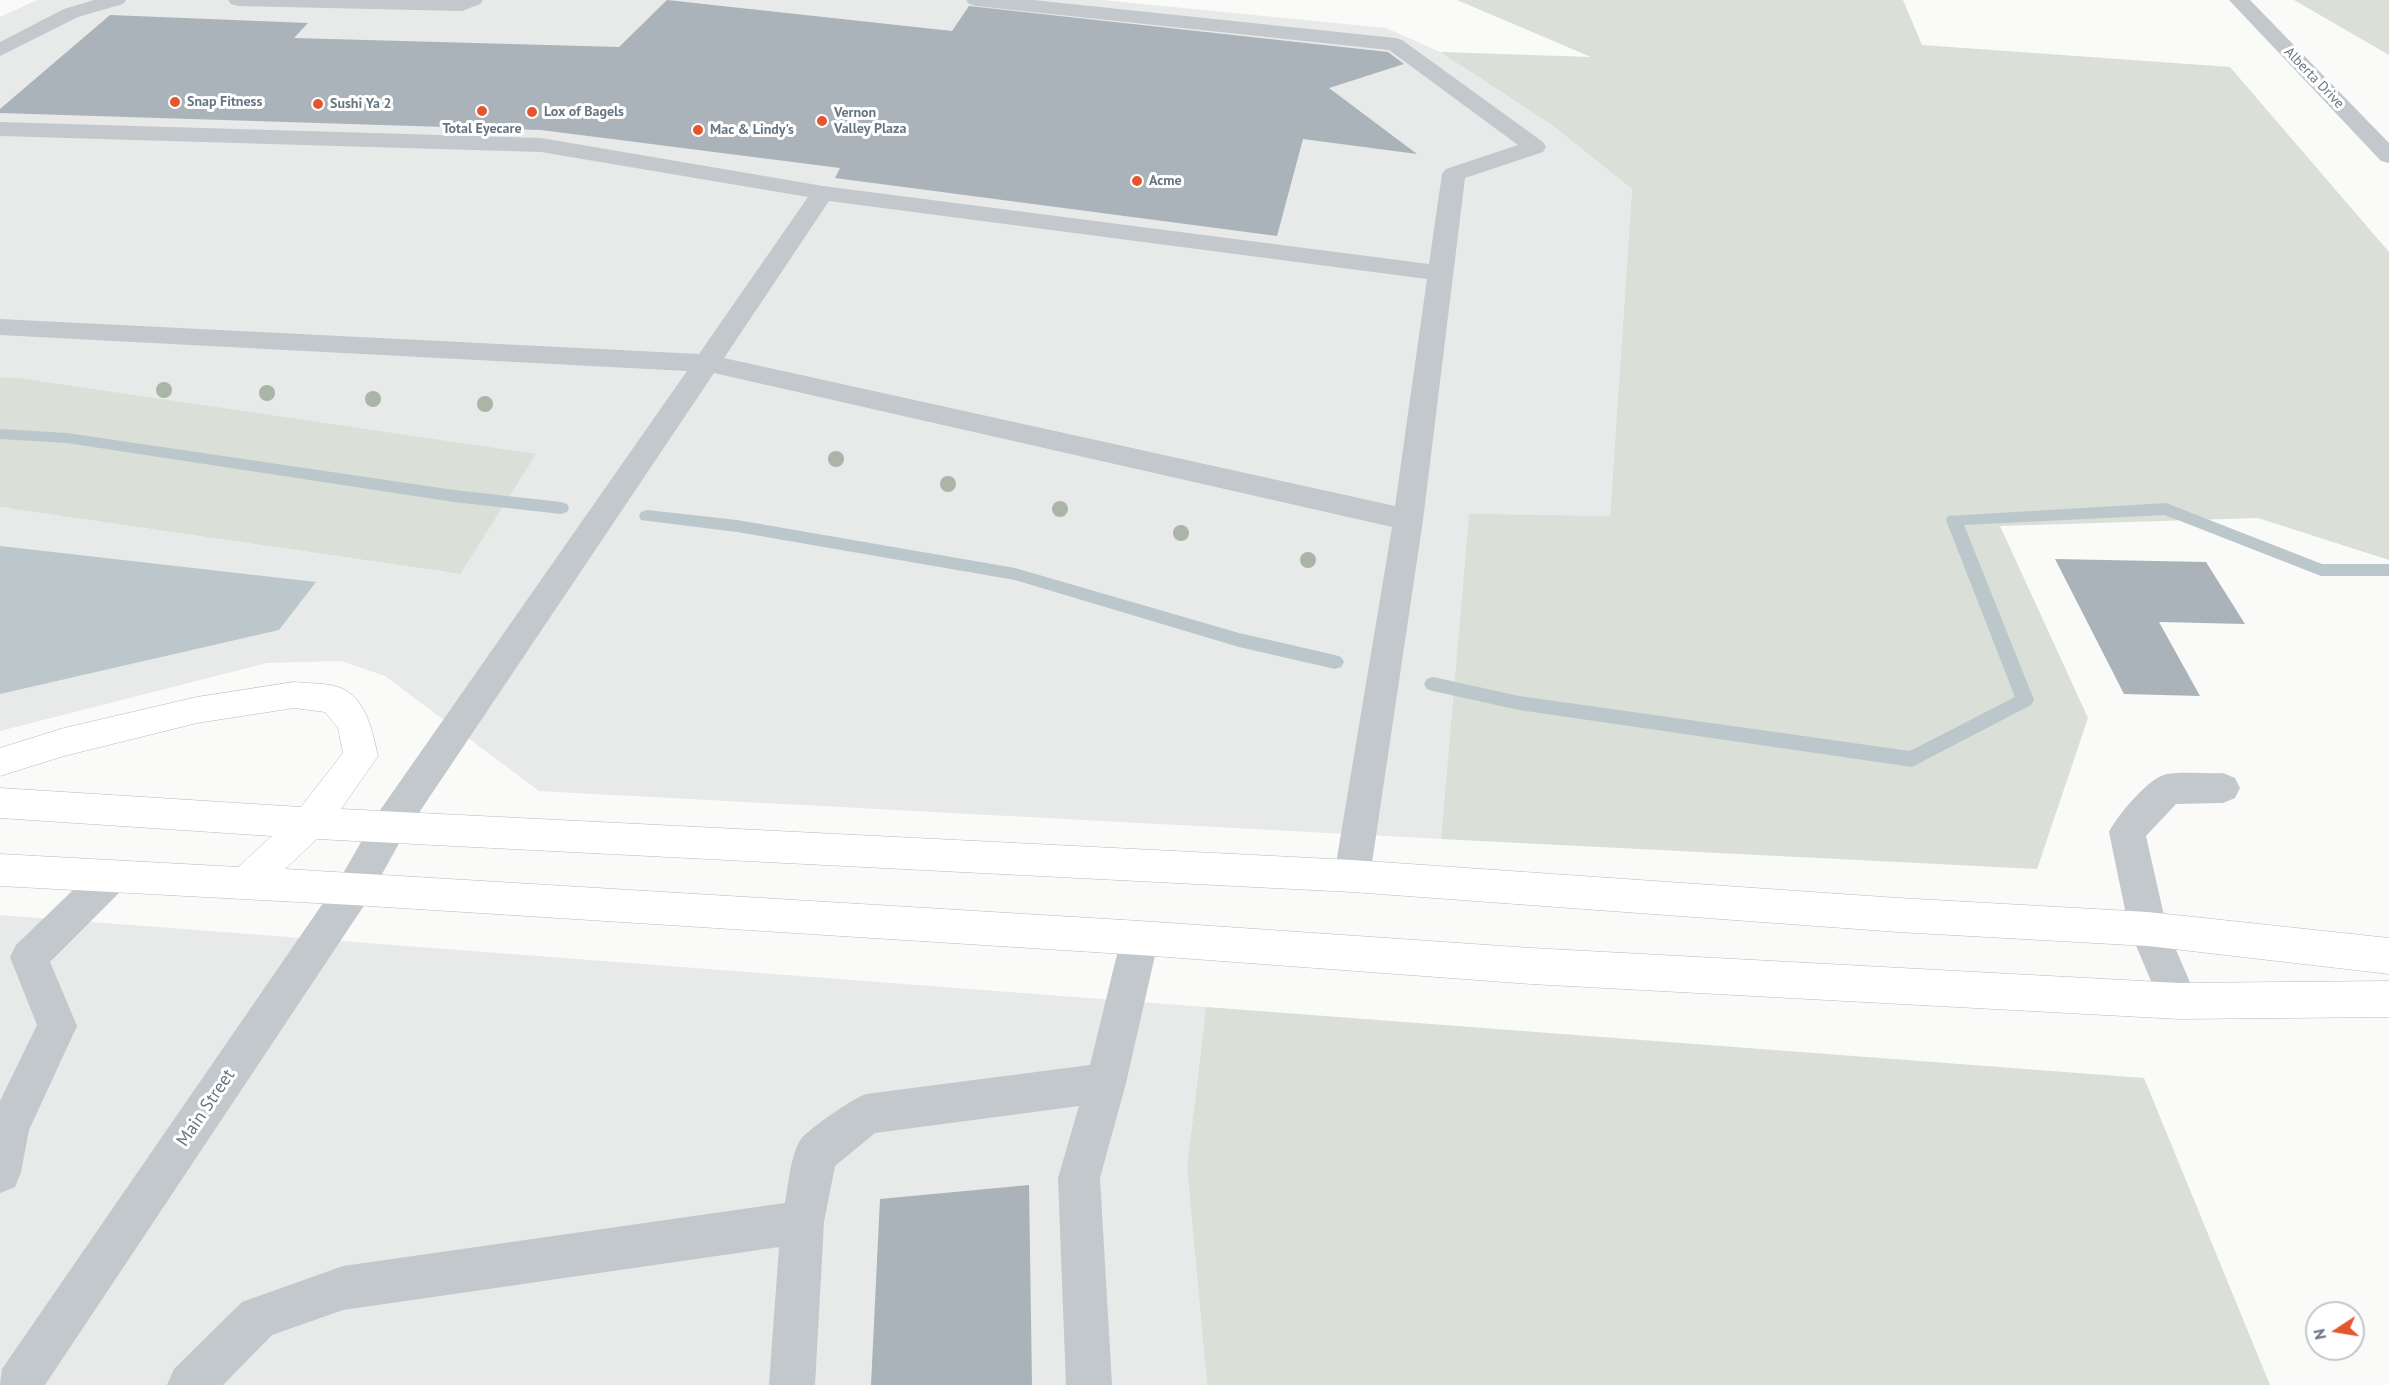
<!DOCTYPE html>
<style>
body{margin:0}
#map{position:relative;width:2389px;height:1385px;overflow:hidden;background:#fafaf8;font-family:"PT Sans",sans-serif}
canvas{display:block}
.north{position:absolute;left:2305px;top:1301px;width:60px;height:60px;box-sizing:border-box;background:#fff;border:2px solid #c1c8cd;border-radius:50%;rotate:258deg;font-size:16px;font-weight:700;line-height:24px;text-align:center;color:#657683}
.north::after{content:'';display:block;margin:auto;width:21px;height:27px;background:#e4572e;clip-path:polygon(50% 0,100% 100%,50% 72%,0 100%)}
</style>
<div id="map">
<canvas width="2389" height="1385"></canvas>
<div class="north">N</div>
</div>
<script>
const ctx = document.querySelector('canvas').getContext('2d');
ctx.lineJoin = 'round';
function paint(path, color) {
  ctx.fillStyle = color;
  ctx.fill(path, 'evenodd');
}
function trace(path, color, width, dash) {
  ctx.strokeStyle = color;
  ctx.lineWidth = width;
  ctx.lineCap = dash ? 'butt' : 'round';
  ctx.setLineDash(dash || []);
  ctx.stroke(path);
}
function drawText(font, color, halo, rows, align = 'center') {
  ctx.font = font + ' "PT Sans",sans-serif';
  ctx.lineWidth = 6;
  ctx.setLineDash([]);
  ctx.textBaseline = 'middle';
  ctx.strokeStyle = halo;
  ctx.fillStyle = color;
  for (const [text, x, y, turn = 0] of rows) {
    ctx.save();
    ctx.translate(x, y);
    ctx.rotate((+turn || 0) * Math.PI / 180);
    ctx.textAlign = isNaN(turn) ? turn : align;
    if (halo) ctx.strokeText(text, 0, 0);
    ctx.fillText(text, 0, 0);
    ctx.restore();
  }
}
paint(new Path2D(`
 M37,0h1065l284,28 54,24 112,73 80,64 -22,327 -141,-1 -28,324 -902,-48 -154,-115 -44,-15 -74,2 -267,68v-224l459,67 -441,-196 -18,-1v-360z
 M0,915l1206,92 -19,161 20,217h-1207z`), '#e8e9e9');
paint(new Path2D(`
 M1457,0h446l19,45 308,22 159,185v308l-131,-42 -258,8 88,192 -51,151 -596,-30 28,-325 141,2 22,-327 -80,-64 -112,-73 151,5z
 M2294,0h95v55z
 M0,377l18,1 518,76 -76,120 -460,-67z
 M1206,1007l938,71 126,307h-1063l-20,-217z`), '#dadfd7');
paint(new Path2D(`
 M0,546l316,36 -37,48 -279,64z`), '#bbc7cb');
paint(new Path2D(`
 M0,429l67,4 387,57 107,12 6,2 2,4 -2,4 -6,2 -107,-12 -387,-59 -67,-4z
 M2166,503l156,61h67v12h-68l-156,-61 -201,10 70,175 -3,5 -119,62 -393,-57 -86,-19 -6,-2 -3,-5 3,-5 6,-2 86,19 391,55 105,-54 -69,-177 2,-4z
 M647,510l90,10 278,48 224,65 96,22 6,2 3,5 -3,5 -6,2 -96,-22 -224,-67 -278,-48 -96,-12 -2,-4 2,-4z`), '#bbc7cb');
paint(new Path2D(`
 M667,0l285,31 17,-25 419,46 16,12 -75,24 88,66 -114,-15 -26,97 -442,-58 5,-10 -299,-38 -541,-17v-4l110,-94 198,8 -14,15 325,9z
 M2055,559l151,3 39,62 -86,-2 41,74 -76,-2z
 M1029,1185l3,200h-161l9,-186z`), '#aab3b9');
const major = new Path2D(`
 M294,682c15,2 37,0 51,8 22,12 28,44 33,66l-37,53 1011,51 546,38 250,14 241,26v36l-241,-28 -250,-14 -546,-40 -1035,-53 -32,30 855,52 391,27 648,35 210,-2v36l-210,2 -648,-35 -391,-29 -786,-50 -354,-19v-32l238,13 34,-31 -272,-18v-30l301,19 42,-54 -5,-25 -13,-16 -31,-4 -97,15 -133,33 -64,20v-28l64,-20 133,-31z`);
trace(major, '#b5babe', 1);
paint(new Path2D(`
 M94,0h32l-3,4 -45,13 -78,39v-14l64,-33z
 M228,0h255l-3,4 -18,7 -224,-5 -7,-2z
 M966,0h67l362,38 7,2 141,102 3,5 -3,5 -78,26 -42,342 -53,356 -5,11 -13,5 -13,-5 -5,-11 58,-349 -678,-154 -312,465 -35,63 -322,484h-45l2,-16 339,-492 35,-61 311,-445 -687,-36v-16l699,35 109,-157 -267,-45 -541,-16v-14l541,16 282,48 606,78 13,-90 4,-5 72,-24 -129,-95 -413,-44 -7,-2zM829,201l598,78 -32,227 -671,-148z
 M2229,0h21l139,143v20l-8,-2z
 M2223,773l12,5 5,10 -5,10 -12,5 -47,1 -30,32 21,93 31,72 -5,13 -14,5 -14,-5 -36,-85 -20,-97c8,-16 40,-55 58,-58 18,-3 38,0 56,-1z
 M111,861l13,5 5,11 -5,11 -74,74 27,64 -48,104 -8,42 -6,15 -15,6v-92l37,-76 -27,-68 6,-12 82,-79z
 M1140,921l13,5 6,12 -33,145 -26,95 12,207h-46l-8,-207 21,-72 -204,27 -40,33 -11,56 -9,163h-46l10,-138 -436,63 -71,25 -49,50h-56l7,-16 68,-67 101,-36 442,-63c3,-17 6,-50 16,-64 9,-11 51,-40 65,-45l224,-29 31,-127 6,-12z`), '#c3c8cc');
paint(major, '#fff');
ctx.fillStyle = '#aab4a7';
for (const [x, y] of [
 [164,390],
 [267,393],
 [373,399],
 [485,404],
 [836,459],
 [948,484],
 [1060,509],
 [1181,533],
 [1308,560]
]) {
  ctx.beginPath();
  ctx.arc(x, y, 8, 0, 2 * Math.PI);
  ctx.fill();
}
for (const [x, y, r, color] of [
 [175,102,6,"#e4572e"],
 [318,104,6,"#e4572e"],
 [482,111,6,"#e4572e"],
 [532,112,6,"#e4572e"],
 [822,121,6,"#e4572e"],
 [698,130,6,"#e4572e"],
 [1137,181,6,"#e4572e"]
]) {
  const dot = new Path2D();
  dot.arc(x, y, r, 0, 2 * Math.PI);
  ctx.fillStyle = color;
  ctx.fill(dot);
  trace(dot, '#fff', 2);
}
drawText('14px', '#657683', '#fff', [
 ["Alberta Drive",2314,78,46]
]);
drawText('bold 14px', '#657683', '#fff', [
 ["Snap Fitness",187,102],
 ["Sushi Ya 2",330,104],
 ["Lox of Bagels",544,112],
 ["Vernon",834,113],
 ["Valley Plaza",834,129],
 ["Total Eyecare",482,129,"center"],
 ["Mac & Lindy's",710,130],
 ["Acme",1149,181]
], 'left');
drawText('18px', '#657683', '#fff', [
 ["Main Street",206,1108,-56]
]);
</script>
